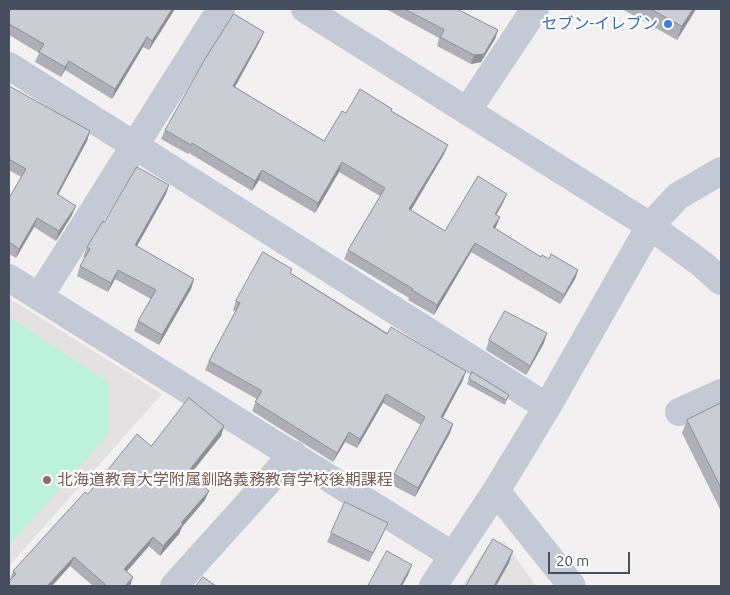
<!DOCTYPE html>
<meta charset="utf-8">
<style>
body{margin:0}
#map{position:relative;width:730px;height:595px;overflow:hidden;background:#f2f0f0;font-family:Ubuntu,sans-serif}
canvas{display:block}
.frame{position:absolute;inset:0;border:10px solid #474f5e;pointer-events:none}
.scale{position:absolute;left:548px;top:552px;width:82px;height:22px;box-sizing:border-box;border:2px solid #474f5e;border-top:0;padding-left:6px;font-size:15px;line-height:18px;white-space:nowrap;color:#474f5e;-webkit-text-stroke:4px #fff;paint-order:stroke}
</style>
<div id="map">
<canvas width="730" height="595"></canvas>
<div class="frame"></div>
<div class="scale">20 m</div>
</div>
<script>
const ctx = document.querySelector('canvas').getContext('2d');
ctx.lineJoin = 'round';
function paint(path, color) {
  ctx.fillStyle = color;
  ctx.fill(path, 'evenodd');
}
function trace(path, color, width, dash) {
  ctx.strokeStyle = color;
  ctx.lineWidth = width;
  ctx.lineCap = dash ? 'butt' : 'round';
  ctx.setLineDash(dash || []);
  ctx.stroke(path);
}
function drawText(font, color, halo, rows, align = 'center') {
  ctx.font = font + ' Ubuntu,"Noto Sans JP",sans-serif';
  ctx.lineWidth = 4.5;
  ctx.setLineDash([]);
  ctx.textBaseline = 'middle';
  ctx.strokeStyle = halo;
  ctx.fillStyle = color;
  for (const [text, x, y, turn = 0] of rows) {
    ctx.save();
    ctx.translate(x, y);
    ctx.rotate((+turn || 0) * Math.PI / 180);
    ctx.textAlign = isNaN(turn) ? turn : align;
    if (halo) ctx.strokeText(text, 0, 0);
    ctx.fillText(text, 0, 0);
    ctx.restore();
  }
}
paint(new Path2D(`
 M9,298l153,96 -153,172z
 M504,541l32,45h-74l27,-42z`), '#e3e1e1');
paint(new Path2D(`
 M9,317l99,65v53l-99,110z`), '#bcf1db');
trace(new Path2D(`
 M305,9l345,217 28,-30 43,-25
 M9,66l538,341
 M467,111l68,-102
 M9,278l443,277
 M39,297l182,-288
 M679,412l42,-19
 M496,491l76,95
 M174,586l119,-132
 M433,586l63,-95 51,-84 103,-181 52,38 19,17`), '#c3c9d5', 28);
paint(new Path2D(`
 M9,9h166l-26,41 -6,-3 -31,52 -47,-29 -4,7 -26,-15 4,-9 -30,-18z
 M386,9h73v1l39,20 -3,9 -14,23 -10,2 -34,-18 2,-8z
 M622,9h74l-19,31z
 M260,41l-25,46 89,54 22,-28 46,-2 56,34 -4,9 -33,56 34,21 58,-28 -7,12 4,2 -5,11 46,29 37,13 -3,9 -15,25 -89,-52 -37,63 -26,-15 1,-2 -65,-39 4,-9 32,-54 -41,-24 -24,41 -56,-33 -7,11 -63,-38 -1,1 -27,-15 4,-9z
 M9,86l81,45 -3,10 -29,54 14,20 -16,26 -22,-14 -18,31 -7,-4v-56l12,-21 -12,-7z
 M166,194l-29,52 57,33 -3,10 -32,56 -25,-14 4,-10 13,-22 -36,-20 -7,13 -31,-16 3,-10 5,-8 -2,-1 4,-10 17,-25z
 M291,273l172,107 -21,38 11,6 -3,9 -35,64 -25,-13 4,-10 27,-49 -38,-22 -26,45 -12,-6 -12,20 -81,-51 5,-12 -52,-29 4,-9 27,-49 -3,-2 3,-9z
 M489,340l55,3 -18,32 -40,-25z
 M469,379l40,16 -4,10 -38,-21z
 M721,403v108l-39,-78 5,-13z
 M224,426l-3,10 -31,38 15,26 -23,27 -3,7 -19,22 -11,-10 -22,25 3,15h-37l-23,-20 -60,14 3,-9 75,-77 63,-48z
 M388,523l-4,9 -15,30 -42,-20 4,-9z`), '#afb0b7');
paint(new Path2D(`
 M172,9h3l-26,41 3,-9z
 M693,9h3l-19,31 5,-14z
 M498,30l-3,9 -14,23 -10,2 3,-9z
 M264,32l-4,9 -30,55 3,-10z
 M147,37l-4,10 -31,52 3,-10z
 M69,61l-4,9 -4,7 4,-10z
 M90,131l-3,10 -34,63 4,-10z
 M448,145l-4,9 -38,65 3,-10z
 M342,162l-3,10 -24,41 3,-10z
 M262,170l-3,10 -7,11 3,-10z
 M169,185l-3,9 -34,61 3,-10z
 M507,194l-4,9 -12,21 4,-10z
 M76,206l-4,9 -16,26 3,-10z
 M500,217l-4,10 -6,10 3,-10z
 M37,218l-3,9 -18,31 3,-9z
 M475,243l-4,9 -37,63 3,-10z
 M118,270l-3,9 -7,13 3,-9z
 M578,270l-3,9 -15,25 4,-9z
 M194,279l-3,10 -32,56 3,-10z
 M547,333l-3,10 -18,32 4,-9z
 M466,371l-3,9 -25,47 3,-10z
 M386,394l-3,9 -26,45 3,-9z
 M453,424l-3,9 -35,64 3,-9z
 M224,426l-3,10 -36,45 3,-9z
 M349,432l-4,10 -12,20 4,-9z
 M209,491l-4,9 -23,27 -3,7 -19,22 3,-10 18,-23z
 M153,537l-4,9 -28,32 3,-9z
 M513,551l-4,12 -13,23h-2z
 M74,557l-4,9 -18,20h-5z
 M412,565l-4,10 -6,11h-2z
 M133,577l-3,9h-5z`), '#8e9095');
const building = new Path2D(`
 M9,9h163l-20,32 -5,-4 -32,52 -46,-28 -4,6 -26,-15 5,-8 -35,-20z
 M405,9h52l41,21 -14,24 -10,1 -34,-18 4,-7z
 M651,9h42l-11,17z
 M234,14l30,18 -31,54 91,55 18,-30 4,2 14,-24 32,20 -1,2 57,34 -39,64 36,22 33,-55 29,18 -12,20 5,3 -7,10 48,30 1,-2 7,4 2,-5 27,16 -14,25 -89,-52 -38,62 -25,-15 1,-1 -65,-39 37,-62 -43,-26 -24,41 -56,-33 -7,11 -63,-38 -1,2 -26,-15 40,-71z
 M9,86l81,45 -33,63 19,12 -17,25 -22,-13 -18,31 -10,-7v-44l17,-29 -17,-10z
 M137,167l32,18 -34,60 59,34 -32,56 -24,-14 18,-31 -38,-20 -7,13 -31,-17 10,-17 -3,-2 16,-26 1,1z
 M263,252l29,17 -2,4 97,61 4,-7 75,44 -25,46 12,7 -35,64 -24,-14 31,-57 -39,-23 -26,45 -11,-7 -12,21 -82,-51 7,-11 -53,-30 31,-58 -4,-2z
 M505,311l42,22 -17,33 -41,-26z
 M472,372l37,23 -3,5 -37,-21z
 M189,398l35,28 -36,46 21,19 -28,32 2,1 -20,22 -10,-9 -29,32 9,8 -8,9h-18l-33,-29 -27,29h-38v-5l7,-7 -3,-3 72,-79 3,2 49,-60 14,12z
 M721,403v85l-34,-68z
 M345,502l43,21 -15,30 -42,-20z
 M493,539l20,12 -19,35h-28z
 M387,551l25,14 -12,21h-32z
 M203,577l13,9h-20z`);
paint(building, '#cbcdd5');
trace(building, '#8e9095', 1);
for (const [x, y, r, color] of [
 [668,24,5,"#3f7fe0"],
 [47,480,5,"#8d6e63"]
]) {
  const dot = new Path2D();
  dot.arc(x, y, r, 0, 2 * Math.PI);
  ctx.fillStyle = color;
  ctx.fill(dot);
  trace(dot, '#fff', 2);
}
drawText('16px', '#366cbe', '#fff', [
 ["セブン-イレブン",658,24]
], 'right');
drawText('16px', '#785e54', '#fff', [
 ["北海道教育大学附属釧路義務教育学校後期課程",57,480]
], 'left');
</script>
